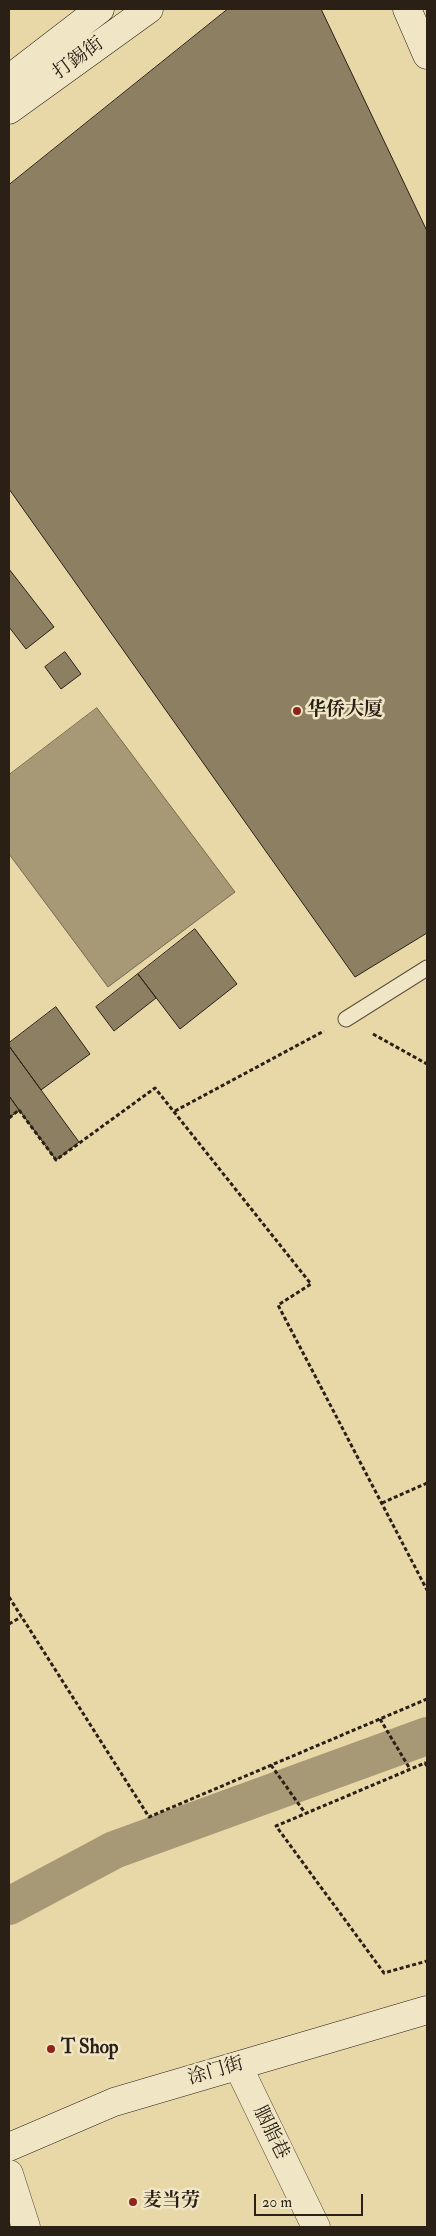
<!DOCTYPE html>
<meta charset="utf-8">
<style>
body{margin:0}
#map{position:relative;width:436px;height:2236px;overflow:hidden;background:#e8d8a8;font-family:"IM FELL Double Pica",serif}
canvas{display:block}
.frame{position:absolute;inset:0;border:10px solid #2a2016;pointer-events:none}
.scale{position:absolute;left:254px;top:2194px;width:109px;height:22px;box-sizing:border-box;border:2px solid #2a2016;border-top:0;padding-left:6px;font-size:15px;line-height:18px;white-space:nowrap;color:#2a2016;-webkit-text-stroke:4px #f0e6c6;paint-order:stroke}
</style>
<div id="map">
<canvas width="436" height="2236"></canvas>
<div class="frame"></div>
<div class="scale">20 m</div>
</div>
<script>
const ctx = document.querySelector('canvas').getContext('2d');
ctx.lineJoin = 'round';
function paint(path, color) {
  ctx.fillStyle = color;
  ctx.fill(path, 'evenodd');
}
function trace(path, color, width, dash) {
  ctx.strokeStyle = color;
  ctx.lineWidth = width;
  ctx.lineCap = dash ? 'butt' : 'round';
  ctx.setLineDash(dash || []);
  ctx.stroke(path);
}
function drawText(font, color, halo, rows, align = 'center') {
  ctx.font = font + ' "IM FELL Double Pica","Noto Serif SC",serif';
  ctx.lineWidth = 5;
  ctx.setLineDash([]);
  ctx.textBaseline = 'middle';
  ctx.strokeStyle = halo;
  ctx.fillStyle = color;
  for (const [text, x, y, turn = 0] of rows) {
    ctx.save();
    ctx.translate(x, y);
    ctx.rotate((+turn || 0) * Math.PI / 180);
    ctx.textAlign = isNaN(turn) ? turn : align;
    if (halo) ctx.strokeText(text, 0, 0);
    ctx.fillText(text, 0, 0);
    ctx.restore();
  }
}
const water = new Path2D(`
 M97,708l138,184 -127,95 -99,-133v-79z`);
paint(water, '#a79976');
trace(water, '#756950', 1);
trace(new Path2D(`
 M9,1906l105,-56 313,-114`), '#a79976', 38);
const building = new Path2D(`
 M228,9h93l106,222v702l-72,44 -346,-488v-304z
 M9,569l45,58 -28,22 -17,-22z
 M65,652l16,22 -20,15 -16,-22z
 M195,929l42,55 -57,45 -42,-55z
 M138,974l18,24 -42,33 -18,-24z
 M56,1007l34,47 -49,36 -32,-44v-3z
 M9,1046l70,96 -23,18 -47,-64z
 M9,1096l10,14 -10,8z`);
paint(building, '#8d8062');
trace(building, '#2a2016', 1);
const service = new Path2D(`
 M346,1019l81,-51`);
const minor = new Path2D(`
 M238,2066l78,161
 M9,2174l17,53`);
const secondary = new Path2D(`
 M407,9l20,46
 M9,79l91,-70
 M9,110l140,-101
 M9,2147l105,-45 313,-92`);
trace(service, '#5a4e3a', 17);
trace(minor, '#5a4e3a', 29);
trace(secondary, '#2a2016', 29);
trace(new Path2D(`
 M373,1034l54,30
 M175,1111l149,-80
 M9,1118l10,-8 37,50 99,-72 156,196 -33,21 149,285
 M382,1503l45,-20
 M9,1597l140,220 278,-118
 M9,1624l12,-7
 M380,1719l30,50
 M271,1765l34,48
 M427,1766l-2,-3 -149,63 108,147 43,-12`), '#2a2016', 3, [4, 2.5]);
trace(service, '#f0e6c6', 15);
trace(minor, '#f0e6c6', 28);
trace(secondary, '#f0e6c6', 28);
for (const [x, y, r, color] of [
 [297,711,5,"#8f2418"],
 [51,2049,5,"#8f2418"],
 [133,2202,5,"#8f2418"]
]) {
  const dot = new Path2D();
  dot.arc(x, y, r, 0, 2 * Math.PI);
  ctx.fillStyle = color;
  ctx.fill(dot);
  trace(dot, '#f0e6c6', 2);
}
drawText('19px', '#2a2016', '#f0e6c6', [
 ["打錫街",79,59,-36],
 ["涂门街",216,2072,-16],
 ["胭脂巷",270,2133,64]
]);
drawText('bold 19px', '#2a2016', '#f0e6c6', [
 ["华侨大厦",307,711],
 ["T Shop",61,2049],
 ["麦当劳",143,2202]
], 'left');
</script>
